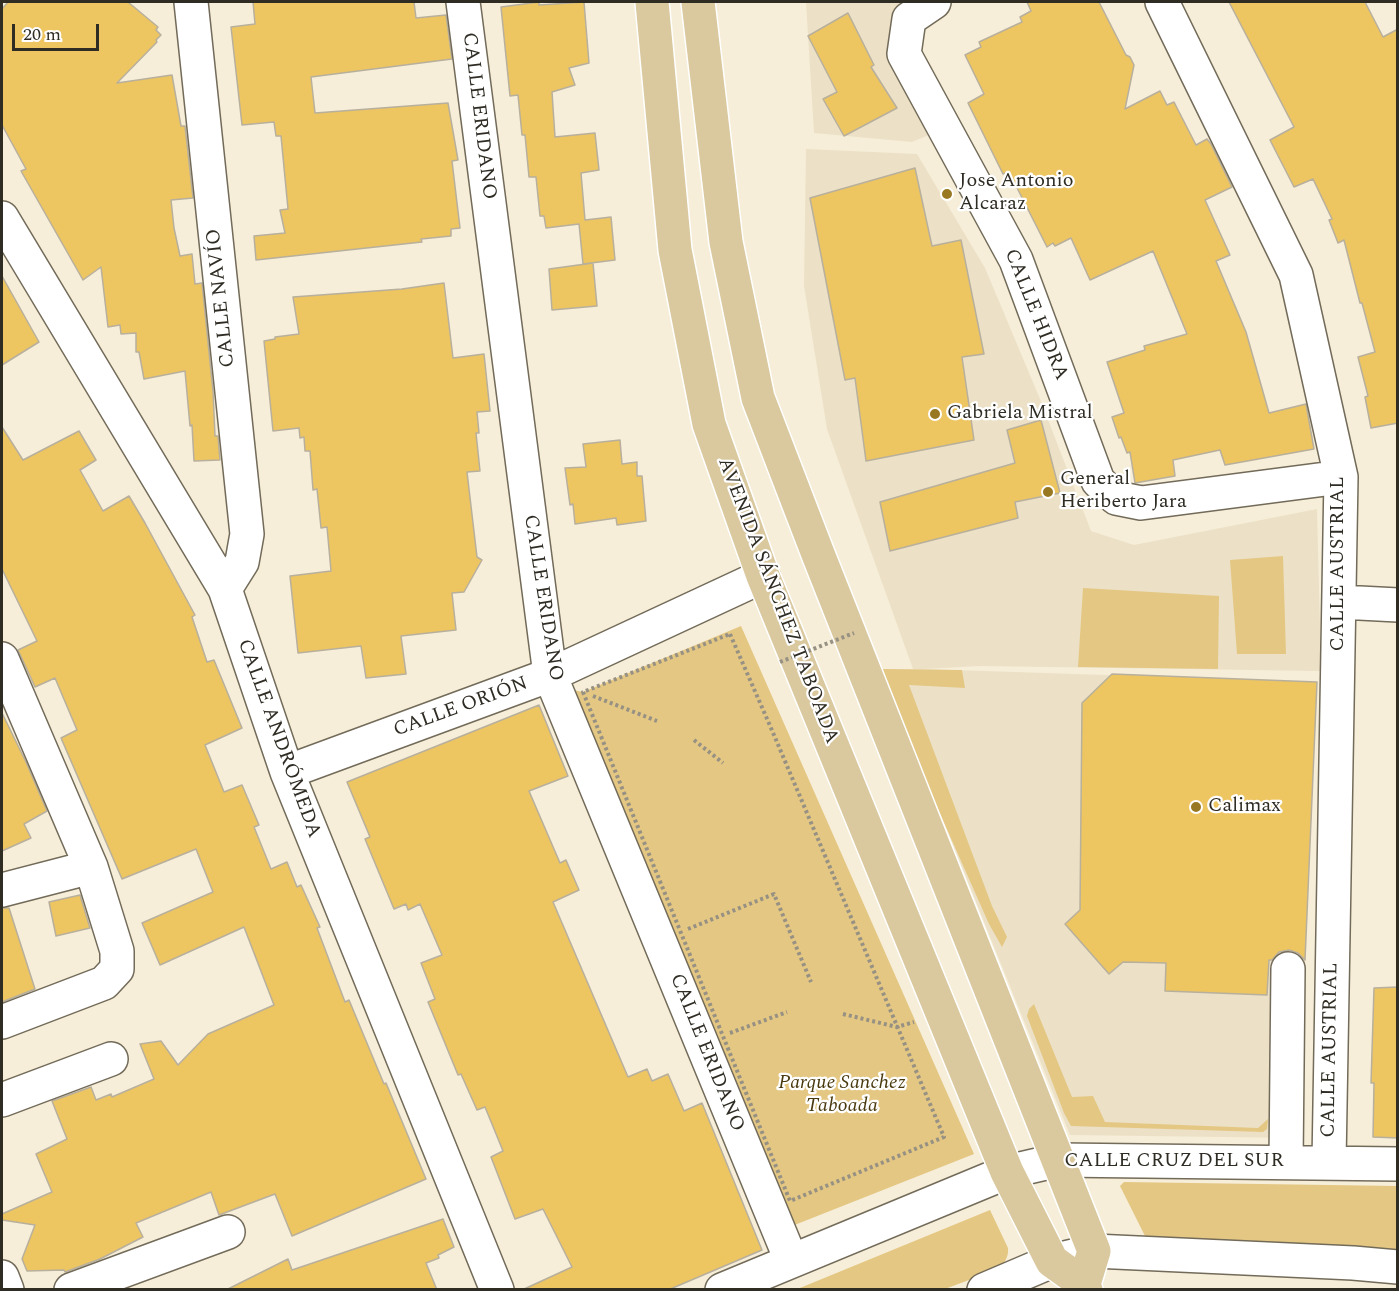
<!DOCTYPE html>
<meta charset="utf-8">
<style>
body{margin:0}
#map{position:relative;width:1399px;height:1291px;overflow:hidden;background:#f6eed9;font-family:Spectral,serif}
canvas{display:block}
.frame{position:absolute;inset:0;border:3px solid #2f2c24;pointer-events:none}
.scale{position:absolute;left:12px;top:24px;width:87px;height:27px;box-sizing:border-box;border:3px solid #2f2c24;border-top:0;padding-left:8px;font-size:18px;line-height:21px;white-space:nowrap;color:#2f2c24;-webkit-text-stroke:4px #fff;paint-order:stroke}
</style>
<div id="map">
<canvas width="1399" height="1291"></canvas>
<div class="frame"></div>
<div class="scale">20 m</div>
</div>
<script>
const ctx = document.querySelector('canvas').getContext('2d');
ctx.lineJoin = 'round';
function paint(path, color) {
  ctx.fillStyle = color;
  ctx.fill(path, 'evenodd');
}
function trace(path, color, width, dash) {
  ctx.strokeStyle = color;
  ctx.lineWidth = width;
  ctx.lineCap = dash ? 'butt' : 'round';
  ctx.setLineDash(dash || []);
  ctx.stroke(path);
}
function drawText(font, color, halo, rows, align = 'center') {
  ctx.font = font + ' Spectral,serif';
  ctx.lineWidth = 4.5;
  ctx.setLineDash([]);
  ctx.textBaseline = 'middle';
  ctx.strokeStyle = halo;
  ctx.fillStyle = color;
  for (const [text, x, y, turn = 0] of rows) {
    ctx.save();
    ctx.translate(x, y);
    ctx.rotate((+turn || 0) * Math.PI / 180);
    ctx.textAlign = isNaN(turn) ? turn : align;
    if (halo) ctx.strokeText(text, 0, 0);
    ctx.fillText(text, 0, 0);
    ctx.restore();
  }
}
paint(new Path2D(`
 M806,2h113l-15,13 32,117 -24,10 -98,-9z
 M806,149l111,5 68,114 55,131 51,132 43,14 183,-36 4,162 -341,-5 -56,3 393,13 -19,456 -228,-3 -188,-466h31l-86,-240 -23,-143z`), '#ece1c6');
paint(new Path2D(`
 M1283,556l3,98h-49l-7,-94z
 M1083,588l136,8 -1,73 -140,-2z
 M741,626l233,528 -182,72 -224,-537 15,3z
 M882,669l80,1 3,18 -56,-3 83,221 15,31 -5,10 -13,-23 -71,-160z
 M1034,1004l38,93 21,-1 12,26 153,6 10,-9 -1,10 -4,3 -192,-6 -7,-13 -37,-97 2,-7z
 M1124,1182l273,4v65l-246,-12 -6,-3 -25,-50z
 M990,1210l18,38c1,9 -4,16 -10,21l-53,20 -150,1z`), '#e4c783');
const building = new Path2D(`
 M8,2h120l30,25 -2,3 5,5 -5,5 1,2 -40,41 55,-8 9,51h4l8,72 -22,2 3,28 6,28 12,-2 3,30 7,-1 11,108 2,45h3l2,24 -26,1 -2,-36 -2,1 -5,-55 -41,8 -5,-27h-3v-19l-15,1 -1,-9 -12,2 -7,-60 -18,13 -62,-109 5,-2 -24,-44v-116z
 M253,2h161l2,16 30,-3 6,44 -141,18 4,36 133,-10 10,57 -6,1 8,67 -9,1v7l-30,3 1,3 -166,18 -2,-24 31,-3 -5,-23 8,-1 -7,-73h-5l-2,-14 -32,3 -11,-98 24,-3z
 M539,2v3l45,-3 5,61 -20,5 6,17 -23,7 3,45 40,-4 4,37 -18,3 4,47 26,-3 4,43 -32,4 -4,-40 -33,4 -2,-12h-4l-4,-39h-7l-4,-42h-3l-4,-40 -8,1 -9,-89z
 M1027,2h72l27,53 4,2 4,8 -9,44 35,-18 7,14 7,-3 22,43 11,-6 4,5 21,43 -27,13 25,55 -14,6 30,71 23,81 37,-9 8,45 -89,16 -5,-15 -47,10 2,16 -40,7 -5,-31 -3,1 -6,-16 -2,1 -7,-21 12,-4 -17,-51 38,-12 -1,-4 43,-12 -34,-83 -63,29 -19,-42 -16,8 -2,-3 -6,4 -38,-75 -6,2 -35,-71 16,-9 -19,-39 16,-8 -2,-5 43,-20 -2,-5 11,-6z
 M1229,2h136l18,35 15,-8v394l-27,5 -6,-31 3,-1 -10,-39 17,-5 -13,-49h-2l-16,-63 -6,3 -9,-23 3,-1 -19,-40 -19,8 -24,-47 24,-13z
 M848,13l26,52 -3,2 26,41 -53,28 -21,-37 14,-7 -29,-56z
 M915,168l17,78 29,-6 23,114 -22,3 12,83 -108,21 -11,-83 -10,2 -35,-182z
 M593,263l4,43 -45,4 -3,-41z
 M2,276l37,66 -37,23z
 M444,283l9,75 31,-4 6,57 -13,1 2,21h-3l4,38 -13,1 10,85 5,3 -18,32 -12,1 4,37 -55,6 5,38 -40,4 -5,-32 -63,7 -8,-77 41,-5 -4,-44 -6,1 -4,-39 -4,1 -3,-39h-5l-1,-14 -4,1 -1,-10 -26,3 -9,-90 11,-2v-2l24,-3 -6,-37 109,-8z
 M1041,420l19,73 -45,9 3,16 -128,33 -10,-49 135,-39 -8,-33z
 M2,427l21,33 56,-29 17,29 -16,10 23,41 26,-15 16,27 50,92 -3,2 15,45 7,-2 28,68 -37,17 19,47 18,-7 17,40 -5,2 17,42 16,-7 10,25 4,-2 19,42 -3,1 28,74 4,-2 35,84 2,-1 40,96 -134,57 -17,-42 -56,21 -8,-23 -75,31 7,14 -43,22 -35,13 -1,-2 -37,1 -5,-12 13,-34 -33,-5v-6l50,-22 -16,-38 31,-15 -15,-38 39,-14 5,13 15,-6 1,3 42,-18 -14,-35 21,-3 17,24 30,-31 66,-29 -30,-78 -84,38 -18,-42 71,-31 -17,-43 -74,30 -61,-141 16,-8 -22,-52 -20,9 -17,-37 19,-9 -35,-72z
 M620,440l2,24 15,-2v14h5l4,45 -29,4 -1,-7 -41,6 -2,-20 -3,1 -5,-37 21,-1 -3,-23z
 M1112,674l205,8 -12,278 -7,-7 -9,-3 -10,2 -7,8h-3l-2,35 -102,-4 1,-28 -43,-1 -14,12 -44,-50 15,-14 2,-207z
 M539,705l29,71 -39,15 31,72 6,-3 13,30 -26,12 75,175 19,-8 5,12 16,-7 16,37 18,-8 60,147 -94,40h-146l50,-23 -29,-58 -28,10 -24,-62 12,-6 -18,-44 -8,3 -16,-36 -3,1 -30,-73 7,-3 -14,-36 21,-8 -22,-51 -12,6 -2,-6 -12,5 -29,-70 5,-2 -23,-55z
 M2,713l24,49 21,49 -23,13 7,14 -29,13z
 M80,895l10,33 -34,8 -7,-34z
 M2,908h7l26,81 -33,13z
 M1398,987v151l-25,-1 1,-54h-3l3,-95z
 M443,1219l11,28 -16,8 1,3 -13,5 11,27h-211l62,-31 4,11z`);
paint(building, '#edc561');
trace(building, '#b8b09d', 1.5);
const minor = new Path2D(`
 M191,2l56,532 -5,28 -17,27
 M463,2l87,673 241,585
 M934,2l-25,17 -5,35 112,206 82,221 18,17 25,5 200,-26
 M1162,2l134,273 45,202 -12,685
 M2,218l223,371 62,183 210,518
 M1340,602l58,3
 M2,659l89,208 26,84v18l-13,14 -102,39
 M287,772l263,-97 213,-99
 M2,890l89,-23
 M2,1100l109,-41
 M1286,1162l2,-193
 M2,1277l5,13
 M71,1290l157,-58
 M722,1290l285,-118 52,-12 339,4
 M984,1290l68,-29 42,-10 259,12 45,4`);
const major = new Path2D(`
 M652,2l23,248 34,174 54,152 244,596 45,89 32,23 2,6
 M698,2l28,240 32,156 60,156 276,697 -10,33`);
trace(minor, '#736b59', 36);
trace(major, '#fff', 36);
trace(new Path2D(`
 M730,634l41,94 173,409 -154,64 -207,-509z
 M593,696l64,25
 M694,740l29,23
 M688,929l86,-35 37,88
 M843,1014l54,13 17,-5
 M730,1033l57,-21`), '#979183', 4, [3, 3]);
trace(minor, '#fff', 33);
trace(major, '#dac89f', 33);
trace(new Path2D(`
 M780,662l74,-29`), '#979183', 4, [3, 3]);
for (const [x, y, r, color] of [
 [947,194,6,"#987821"],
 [935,414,6,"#987821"],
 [1048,492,6,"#987821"],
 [1196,807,6,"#987821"]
]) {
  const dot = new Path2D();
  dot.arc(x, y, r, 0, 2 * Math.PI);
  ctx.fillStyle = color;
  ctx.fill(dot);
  trace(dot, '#fff', 2);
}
drawText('20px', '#2f2c24', '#fff', [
 ["CALLE ERIDANO",478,116,83],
 ["CALLE NAVÍO",222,298,-96],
 ["CALLE HIDRA",1035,315,68],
 ["CALLE AUSTRIAL",1339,564,-90],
 ["CALLE ERIDANO",542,598,81],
 ["AVENIDA SÁNCHEZ TABOADA",777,601,69],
 ["CALLE ORIÓN",461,708,-20],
 ["CALLE ANDRÓMEDA",278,739,70],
 ["CALLE AUSTRIAL",1331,1050,-89],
 ["CALLE ERIDANO",706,1053,68],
 ["CALLE CRUZ DEL SUR",1174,1162]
]);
drawText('20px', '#2f2c24', '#fff', [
 ["Jose Antonio",959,182],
 ["Alcaraz",959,205],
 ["Gabriela Mistral",947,414],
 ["General",1060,480],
 ["Heriberto Jara",1060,503],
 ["Calimax",1208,807]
], 'left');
drawText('italic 20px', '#49390e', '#fff', [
 ["Parque Sanchez",842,1084],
 ["Taboada",842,1107]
]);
</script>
